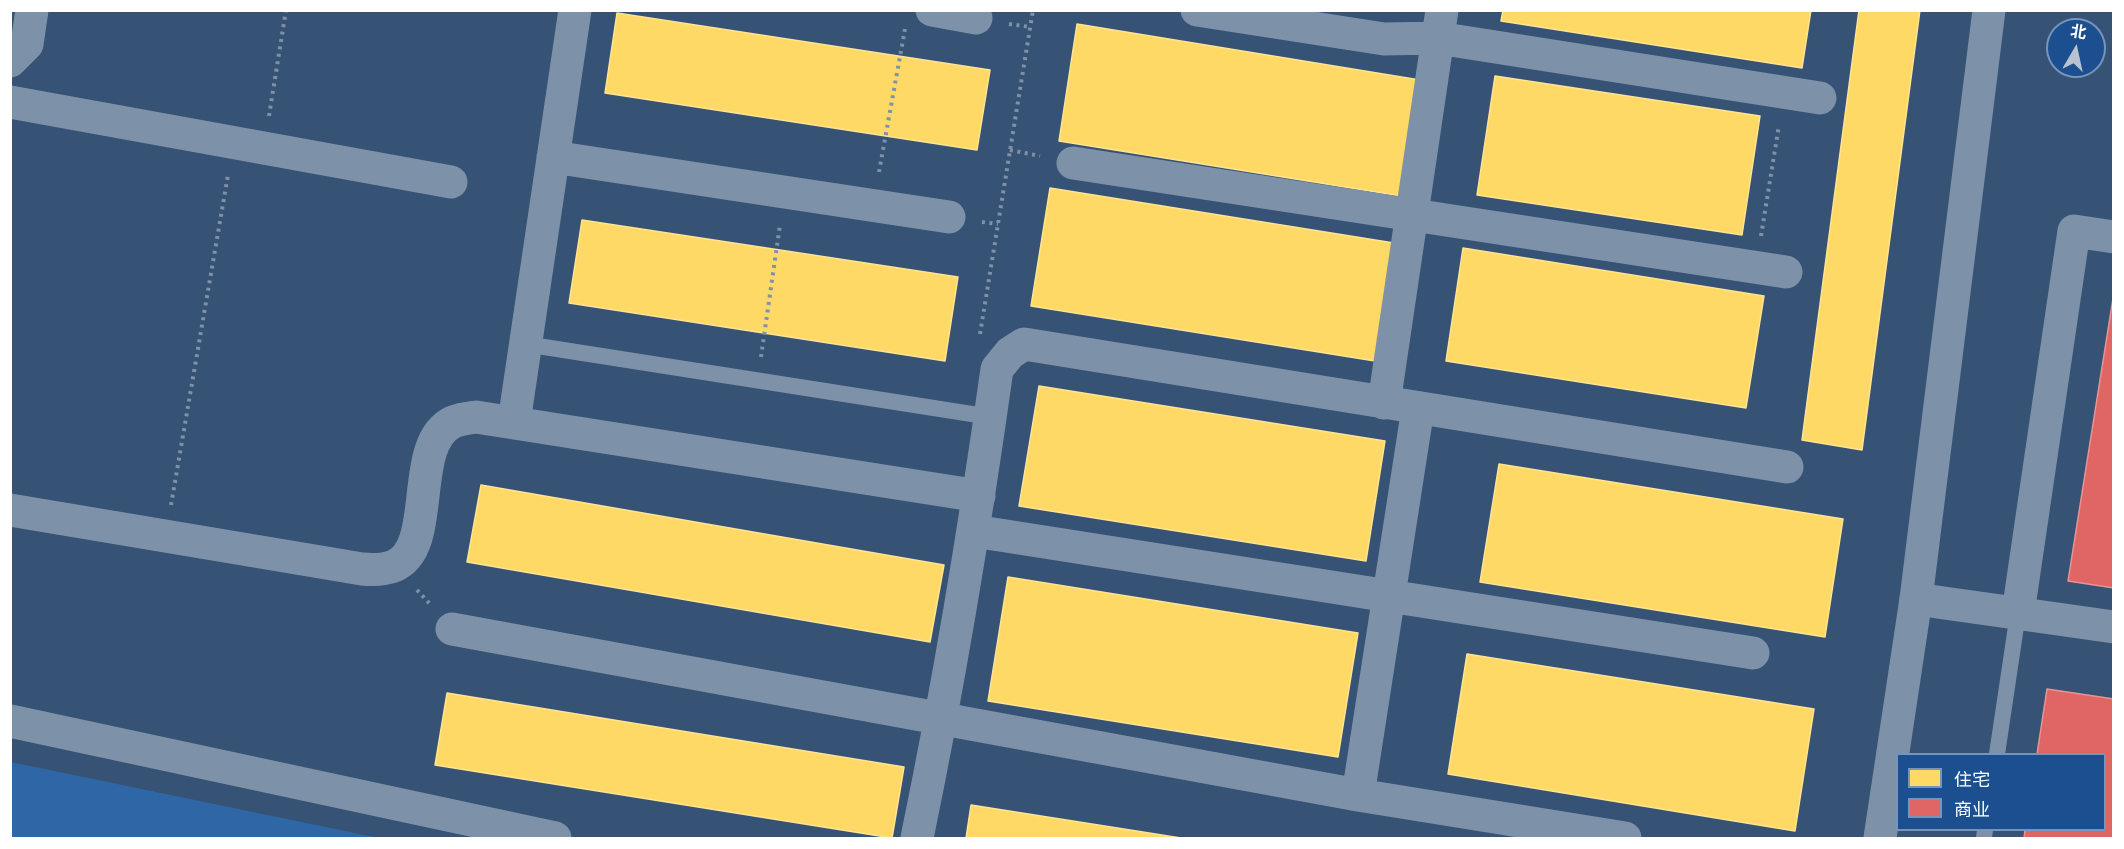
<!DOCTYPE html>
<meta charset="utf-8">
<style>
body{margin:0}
#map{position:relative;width:2124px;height:849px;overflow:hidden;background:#365274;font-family:"DejaVu Sans","Noto Sans SC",sans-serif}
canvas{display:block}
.frame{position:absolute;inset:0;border:12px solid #fff;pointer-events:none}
.legend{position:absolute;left:1896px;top:753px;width:210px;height:78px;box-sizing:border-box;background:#1b4f8f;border:2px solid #7695bc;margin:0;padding:8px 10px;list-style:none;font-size:18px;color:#fff}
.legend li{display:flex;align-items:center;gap:12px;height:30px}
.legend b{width:30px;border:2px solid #7695bc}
.north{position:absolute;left:2046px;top:18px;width:60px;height:60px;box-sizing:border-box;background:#1b4f8f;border:2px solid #7695bc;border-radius:50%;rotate:9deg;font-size:16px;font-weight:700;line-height:24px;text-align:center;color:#fff}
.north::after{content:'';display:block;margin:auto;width:21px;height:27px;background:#b9c2ce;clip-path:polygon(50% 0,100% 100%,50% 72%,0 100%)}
</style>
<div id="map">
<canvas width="2124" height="849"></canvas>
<div class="frame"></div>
<ul class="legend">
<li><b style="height:16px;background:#ffd966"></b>住宅</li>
<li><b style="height:16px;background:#e06666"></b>商业</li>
</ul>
<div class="north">北</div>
</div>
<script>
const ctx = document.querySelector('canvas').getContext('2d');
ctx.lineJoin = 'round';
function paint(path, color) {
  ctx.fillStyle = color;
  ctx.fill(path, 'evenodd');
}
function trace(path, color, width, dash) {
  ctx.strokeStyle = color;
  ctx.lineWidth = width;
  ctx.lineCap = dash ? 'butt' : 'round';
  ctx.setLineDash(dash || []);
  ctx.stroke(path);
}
paint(new Path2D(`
 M10,762h1l368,76h-368z`), '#2f66a5');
const homes = new Path2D(`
 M1503,10h308l-9,58 -301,-47z
 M1859,10h61l-58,440 -60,-10z
 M617,13l373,57 -13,80 -372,-57z
 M1077,24l343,56 -19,116 -342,-55z
 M1495,76l265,40 -18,119 -265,-40z
 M1050,188l344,55 -19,118 -344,-55z
 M582,220l376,57 -13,84 -376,-58z
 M1463,248l301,48 -18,112 -300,-47z
 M1039,386l346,55 -19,120 -347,-55z
 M1499,464l344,55 -18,118 -345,-55z
 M481,485l463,80 -14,77 -463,-80z
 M1008,577l350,56 -20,124 -350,-56z
 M1467,654l347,55 -19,122 -347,-57z
 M447,693l457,74 -12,71 -457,-73z
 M971,805l210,33h-215z`);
paint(homes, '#ffd966');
trace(homes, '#ffe494', 1.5);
const shops = new Path2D(`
 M2114,292v296l-46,-7z
 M2047,689l67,10v139h-90l1,-8h79v-76h-67z`);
paint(shops, '#e06666');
trace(shops, '#e99494', 1.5);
trace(new Path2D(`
 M1009,24l21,3
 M269,116l17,-106
 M1010,150l30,6
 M879,172l26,-143
 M982,222l16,2
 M1761,236l18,-111
 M980,334l53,-324
 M761,357l19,-132
 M171,505l57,-330
 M417,590l13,14`), '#7d92a8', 4, [3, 4.5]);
trace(new Path2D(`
 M525,344l466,73
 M1997,754l21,-141
 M1984,838l1,-8`), '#7d92a8', 16);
trace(new Path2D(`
 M932,10l44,8
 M1197,10l187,29 54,-1 382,60
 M10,61l17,-17 5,-34
 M10,102l441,80
 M553,157l396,60
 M1073,163l713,109
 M1384,403l58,-393
 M514,422l61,-412
 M10,510l352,59c10,1 22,1 32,-3 45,-19 13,-122 59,-144 7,-3 16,-4 23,-5l503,79
 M974,531l779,122
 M1916,599l198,28
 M2018,613l56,-382 40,6
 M452,629l906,166 267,43
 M10,721l545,117
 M1358,795l60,-387
 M917,838c32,-155 58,-311 80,-469l13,-16 14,-9 763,123`), '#7d92a8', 33);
trace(new Path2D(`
 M1880,838l36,-239 73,-589`), '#7d92a8', 33);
</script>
